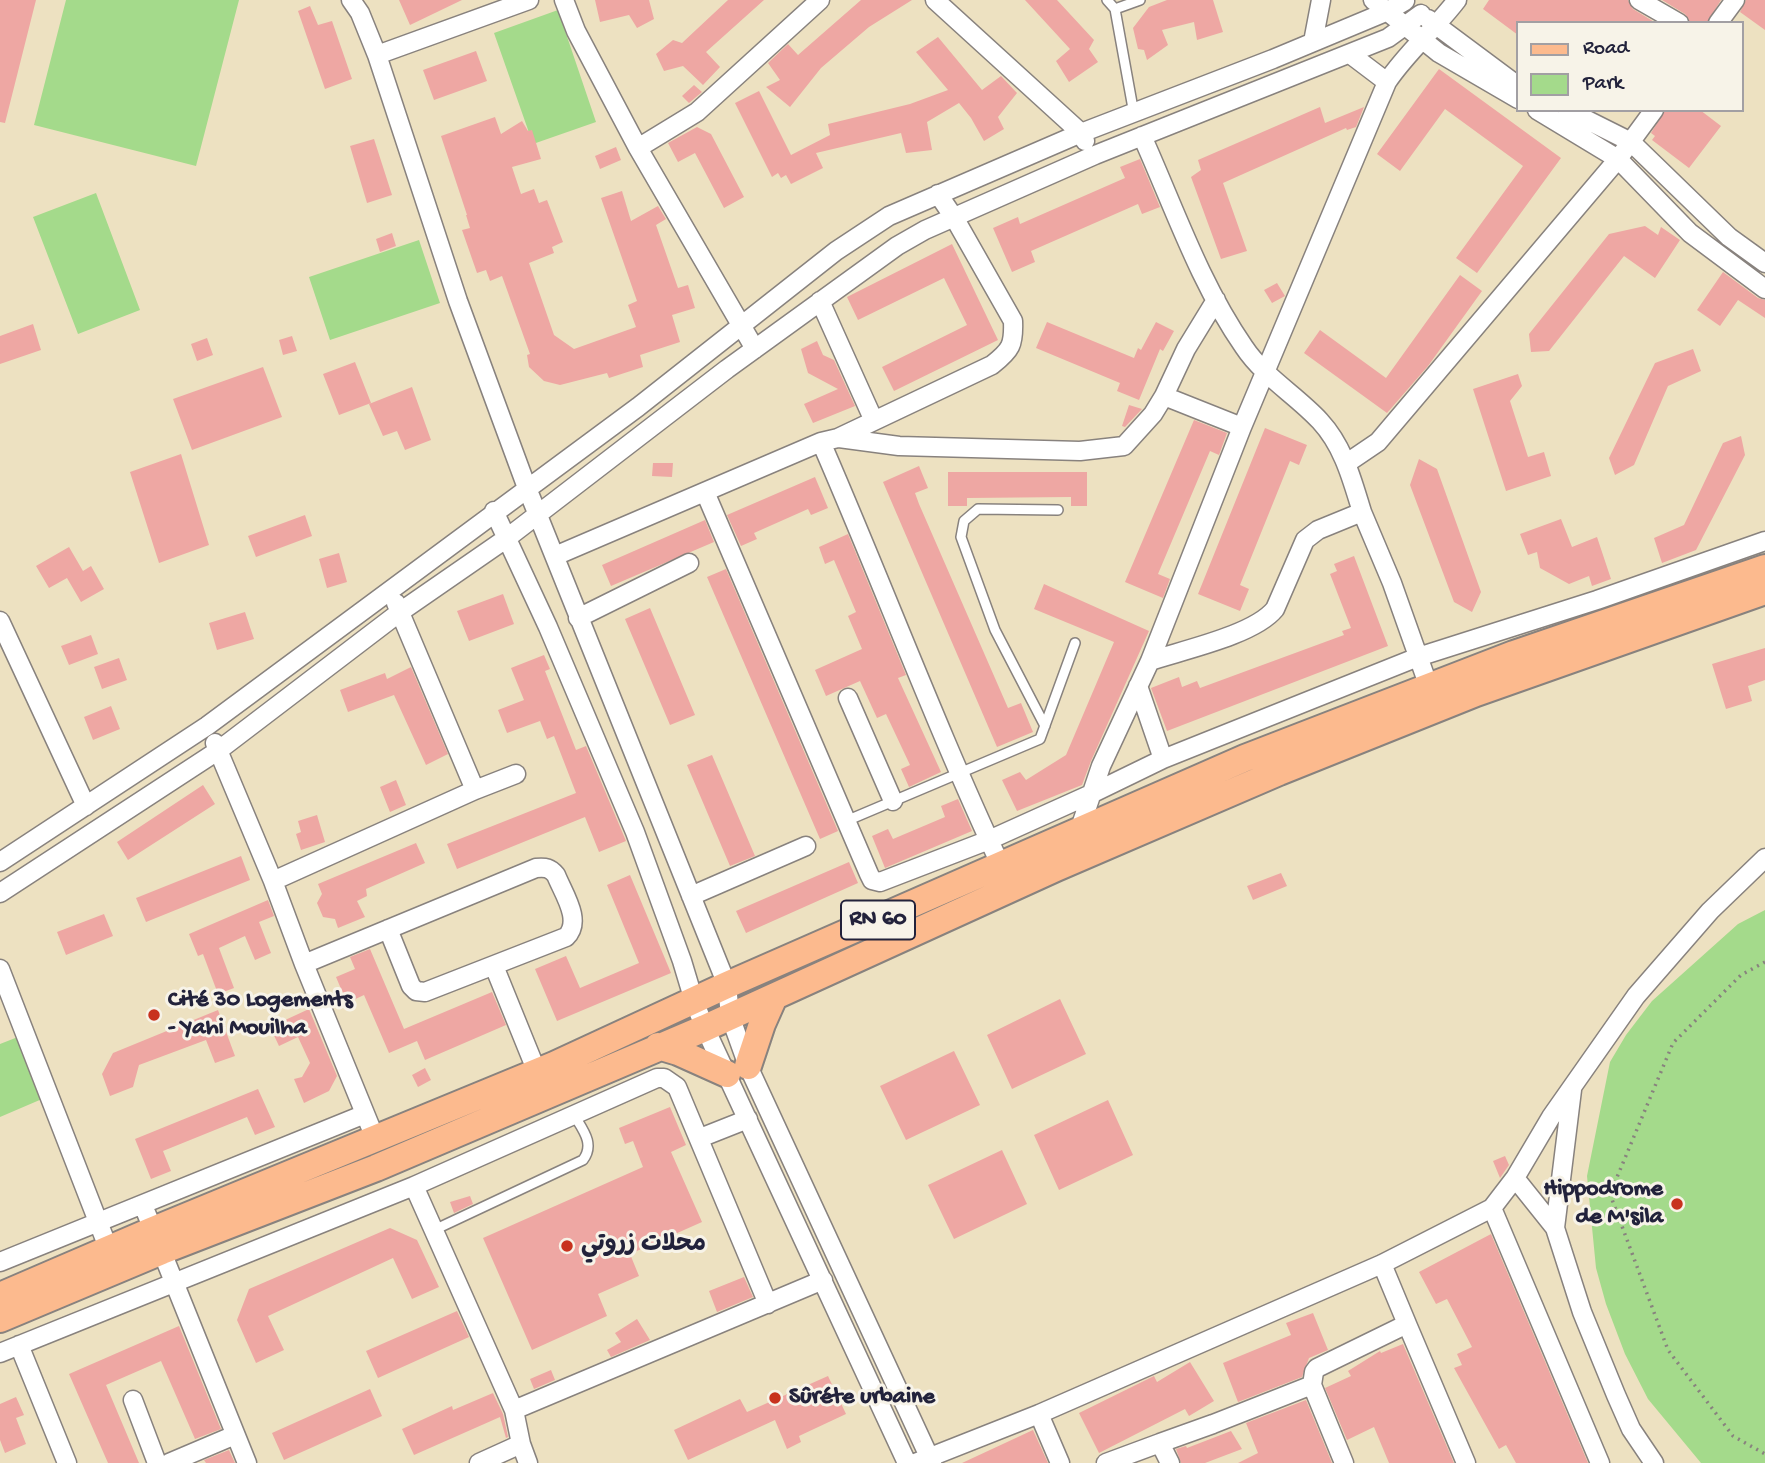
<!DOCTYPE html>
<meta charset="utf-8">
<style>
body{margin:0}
#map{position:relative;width:1765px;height:1463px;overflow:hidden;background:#ede1c1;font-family:"Gochi Hand",sans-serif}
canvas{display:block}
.legend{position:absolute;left:1516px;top:21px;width:228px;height:91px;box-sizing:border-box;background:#f7f3e8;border:2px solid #a29fa3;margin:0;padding:9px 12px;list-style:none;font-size:21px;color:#22223b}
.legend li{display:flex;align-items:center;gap:14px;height:35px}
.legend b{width:35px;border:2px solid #a29fa3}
</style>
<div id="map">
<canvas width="1765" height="1463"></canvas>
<ul class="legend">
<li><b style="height:9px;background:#fcba8e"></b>Road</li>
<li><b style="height:19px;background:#a4da8b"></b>Park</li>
</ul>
</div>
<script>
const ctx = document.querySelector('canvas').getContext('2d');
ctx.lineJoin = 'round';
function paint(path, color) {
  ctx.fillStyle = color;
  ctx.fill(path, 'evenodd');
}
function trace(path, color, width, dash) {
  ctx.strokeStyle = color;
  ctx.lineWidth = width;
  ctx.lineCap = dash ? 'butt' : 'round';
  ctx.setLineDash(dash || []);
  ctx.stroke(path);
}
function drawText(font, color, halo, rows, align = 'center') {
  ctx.font = font + ' "Gochi Hand","Playpen Sans Arabic",sans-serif';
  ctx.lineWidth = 6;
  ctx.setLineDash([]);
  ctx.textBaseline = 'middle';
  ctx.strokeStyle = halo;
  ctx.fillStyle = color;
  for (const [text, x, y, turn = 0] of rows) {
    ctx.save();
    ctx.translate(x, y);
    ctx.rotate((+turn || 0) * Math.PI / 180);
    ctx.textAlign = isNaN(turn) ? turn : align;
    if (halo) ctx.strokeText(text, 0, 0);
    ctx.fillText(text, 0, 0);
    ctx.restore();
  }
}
paint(new Path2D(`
 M66,0h173l-43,166 -162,-41z
 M558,10l38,112 -63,22 -39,-111z
 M96,193l44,117 -62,24 -45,-117z
 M419,240l21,63 -110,37 -21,-63z
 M1765,910v553h-64l-53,-64 -23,-45 -19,-50 -10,-36 -9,-92 23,-114 16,-27 26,-34 86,-77z
 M23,1035l26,61 -49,21v-73z`), '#a4da8b');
paint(new Path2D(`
 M0,0h36l-31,123 -5,-1z
 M399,0h63l-52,25z
 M595,0h54l5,19 -17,9 -8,-13 -29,7z
 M728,0h36l-58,52 14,15 -17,18 -20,-19 -19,5 -8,-17 17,-14 9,3z
 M861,0h51l-43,27 -48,41 -31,39 -24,-20 14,-7 -12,-17 20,-19 10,11z
 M1025,0h32l37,40 -5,9 9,13 -29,20 -13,-21 14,-12z
 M1167,0h46l10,32 -26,8 -3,-18 -32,8 6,15 -21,15 -3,-10 -6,-1 -5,-21 16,-21z
 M1489,0h139l5,9 23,14h-138v12l-35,-26z
 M1662,0h59l-14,23h-17l-5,-9z
 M1746,0h19v30l-25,-18z
 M310,6l8,19 14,-4 20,58 -27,10 -27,-78z
 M938,37l44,53 19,-14 16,17 -19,24 6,12 -20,12 -13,-23 -12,-15 -32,19 5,28 -26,3 -5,-20 -85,20 7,15 -32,16 -5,-9 -5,3 -3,-5 -6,4 -37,-74 24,-12 32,64 39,-20 -2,-11 82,-20 38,-14 -32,-38z
 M476,51l11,30 -53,19 -11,-30z
 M1439,69l122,89 -84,115 -21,-15 67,-92 -78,-57 -45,62 -23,-17z
 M694,85l8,7 -13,11 -7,-7z
 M1320,107l5,16 39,-16 -8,20 -9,3 -1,-2 -123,55 24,68 -26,8 -30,-82 10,-7 -3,-10z
 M1665,110h35l21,16 -32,42 -37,-28 3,-4 -4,-3z
 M495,117l6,17 21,-13 6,10 4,-1 9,29 -29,8 9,27 13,-5 5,14 8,-3 16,42 -11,5 2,6 -25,10 25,72 20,14 62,-22 -8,-22 9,-4 -36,-103 21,-7 9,30 27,-15 8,13 -10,6 22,63 10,-3 7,23 -23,7 8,27 -40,13 3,12 -34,11 -2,-5 -47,12 -16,-4 -15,-14 -2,-12 3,-1 -28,-78 -12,5 -4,-11 -9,3 -15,-43 8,-2 -4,-13h1l-26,-79z
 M697,127l14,7 33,63 -20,11 -29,-55 -17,9 -10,-19z
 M374,139l18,56 -25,8 -17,-57z
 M616,147l5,13 -21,9 -5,-13z
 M1140,159l20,48 -18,7 -4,-10 -107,47 4,11 -23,10 -19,-44 25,-11 2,7 105,-46 -5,-11z
 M1645,226l13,9 3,-8 19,13 -25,38 -31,-22 -75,95 -18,1 -2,-18 80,-100z
 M392,233l4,13 -16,6 -4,-13z
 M952,244l46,96 -104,51 -12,-24 85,-42 -23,-47 -86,42 -11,-23z
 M1723,272l35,26 7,2v18l-27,-18 -18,26 -23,-16z
 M1460,275l22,16 -54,75 -41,47 -83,-60 16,-23 66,48z
 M1277,283l8,13 -13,7 -8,-13z
 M1047,322l87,36 4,-10 3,2 15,-28 18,9 -11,20 -3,-2 -21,51 -22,-9 3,-8 -84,-35z
 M33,324l8,26 -41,14v-28z
 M292,336l5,15 -14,4 -4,-15z
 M207,338l6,17 -16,6 -6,-17z
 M817,341l6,14 11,5 21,46 -42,17 -9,-19 34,-15 -30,-16 -7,-24z
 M1693,349l8,22 -33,15 -34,79 -19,10 -6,-17 46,-95z
 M355,362l16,41 -32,12 -16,-41z
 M263,367l19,50 -90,33 -19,-51z
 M1518,374l4,12 -12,15 18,56 16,-5 7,24 -45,15 -33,-102z
 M412,387l19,53 -26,10 -8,-19 -14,5 -14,-32z
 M1129,405l13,4 -17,18 -3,-1z
 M1194,420l33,13 -8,22 -9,-4 -52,123 12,5 -7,19 -38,-16z
 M1265,428l42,17 -8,20 -9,-4 -50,124 9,4 -9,22 -42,-17z
 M1741,436l4,19 -49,95 -34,13 -8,-25 30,-13 39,-82z
 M181,454l28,91 -50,18 -29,-91z
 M1419,459l18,10 44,123 -9,20 -18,-10 -44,-117z
 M653,463h20l-1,14 -20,-1z
 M919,466l9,22 -13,5 4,11 89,204 13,-5 12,29 -36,15 -114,-265z
 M948,472h139v34h-16v-9l-104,1v8h-19z
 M815,477l13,31 -17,7 -3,-6 -54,24 3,6 -16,7 -14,-31z
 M305,515l7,21 -56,21 -8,-21z
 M1561,519l11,28 25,-10 14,42 -19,7 -3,-10 -20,8 -29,-16 -3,-16 -9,3 -8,-21z
 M705,520l9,22 -103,44 -9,-21z
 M848,534l58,141 -8,3 43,94 -32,15 -8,-18 9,-4 -24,-51 -9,4 -17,-37 -34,15 -11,-26 47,-21 -14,-33 8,-4 -22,-52 -9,4 -6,-17z
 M69,547l14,24 8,-5 13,23 -23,13 -14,-24 -18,10 -13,-22z
 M339,553l8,29 -20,6 -8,-29z
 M1354,556l34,90 -221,85 -16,-43 28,-11 3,10 15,-6 3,7 144,-53 -2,-4 9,-3 -21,-54 7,-3 -3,-7z
 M726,569l112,262 -18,8 -113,-262z
 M1044,584l105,47 -58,130 -9,24 -65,26 -15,-31 18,-8 6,8 40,-25 48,-113 -80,-33z
 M503,594l11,30 -45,17 -12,-30z
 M650,608l45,107 -25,10 -45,-106z
 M245,612l9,27 -37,11 -8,-27z
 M91,635l7,19 -29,11 -8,-19z
 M1765,648v32l-17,6 4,15 -26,8 -14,-45z
 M544,655l6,14 -5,2 31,79 10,-4 40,95 -27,11 -14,-35 -128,52 -10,-25 129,-51 -22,-57 -7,3 -7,-18 -33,12 -9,-23 26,-10 -13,-32z
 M119,658l8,22 -25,9 -8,-22z
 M411,667l37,87 -22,11 -32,-70 -46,17 -8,-22 45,-17 2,6z
 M111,706l9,23 -27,11 -9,-23z
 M712,755l43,101 -25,10 -43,-101z
 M396,780l10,25 -16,7 -10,-25z
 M203,785l12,19 -87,56 -11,-18z
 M958,799l14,32 -87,37 -13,-32 16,-7 5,10 52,-22 -4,-11z
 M317,815l8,27 -24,8 -5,-16 5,-2 -3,-11z
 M416,843l9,20 -59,26 1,7 -10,5 8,16 -27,11 -3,-9 -12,-2 -6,-14 5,-9 -4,-10z
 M241,856l9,24 -104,42 -10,-24z
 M849,862l9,21 -112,50 -10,-22z
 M1281,873l6,13 -34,14 -6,-14z
 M630,875l41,98 -114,48 -22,-52 31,-13 14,32 59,-25 -32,-78z
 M268,900l6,16 -15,6 12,31 -16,7 -10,-24 -26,12 15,40 -16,6 -15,-40 -5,2 -9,-22z
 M104,914l9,22 -47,19 -9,-23z
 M370,949l34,80 88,-37 14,33 -81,35 -8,-19 -28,12 -25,-58 -17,8 -11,-26 19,-8 -5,-12z
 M1060,999l26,55 -74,35 -25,-54z
 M309,1009l28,67 -8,15 -25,12 -10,-24 8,-2 8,-14 -12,-26 -19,9 -9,-19z
 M218,1010l17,46 -20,7 -9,-23 -67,25 -6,22 -23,9 -8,-22 11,-21z
 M954,1051l26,54 -74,35 -26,-54z
 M425,1068l6,12 -13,7 -6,-12z
 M258,1089l17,38 -20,8 -8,-18 -84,34 8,20 -20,8 -16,-40z
 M1108,1100l25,55 -74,35 -25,-55z
 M670,1107l16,38 -15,7 31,70 -72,32 9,22 -41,18 9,22 -75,34 -49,-112 160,-71 -10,-26 -8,3 -6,-16z
 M1002,1150l25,54 -73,35 -26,-54z
 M1505,1156l4,9 -9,13 -7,-17z
 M470,1196l3,8 -19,9 -4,-11z
 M390,1228l27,12 22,47 -27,12 -19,-41 -125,58 16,34 -28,13 -19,-43 12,-31z
 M1491,1234l97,229h-72l-10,-18 -7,4 -45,-81 8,-3 -5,-11 15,-7 -25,-48 -11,5 -17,-32z
 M744,1277l9,20 -36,15 -8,-21z
 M457,1311l12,26 -91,41 -12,-27z
 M1313,1313l15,37 -19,8 -7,19 -64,25 -15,-39 68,-28 -5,-12z
 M637,1319l13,21 -39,17 -4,-7 14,-8 -6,-9z
 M179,1326l42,103 -26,10 -34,-78 -55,24 33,78h-31l-39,-89z
 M1403,1344l51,119h-65l-15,-36 -27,13 -22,-52 26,-12 -3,-5 32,-20 1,2z
 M1190,1362l24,39 -25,15 -4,-7 -86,44 -20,-40 75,-37 3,6z
 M551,1370l4,10 -21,9 -4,-10z
 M828,1376l18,38 -47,22 2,6 -14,7 -12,-29 -87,40 -14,-30 66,-31 7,13z
 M370,1389l12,27 -98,44 -12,-27z
 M492,1391l11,23 5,23 -2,1 -6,-21 -86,38 -12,-26 50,-23 1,4 40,-17z
 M16,1397l8,18 -8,3 10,26 -21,9 -5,-13v-36z
 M1306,1400l26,63h-94l20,-10 -12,-30z
 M1033,1430l15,33h-86z
 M1231,1431l11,18 -37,14h-24l-5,-14 10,-3 1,2z
 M229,1450l6,13h-29l-2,-3z`), '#eea7a3');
const service = new Path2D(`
 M1107,0l8,9 19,105
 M1115,9l25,-9
 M1045,726l-50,-96 -34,-93 3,-16 14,-12 80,1
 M846,821l194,-82 35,-96
 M434,1230l149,-70c12,-16 0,-30 -9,-45`);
const minor = new Path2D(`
 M351,0l9,13 17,42 81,246 69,187 200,497 3,31 18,50 184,397
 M564,0l12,31 62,117 117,201
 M935,0l146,133 4,8
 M1373,0l66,53 79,46
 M1639,0l40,23
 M1428,19l90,67
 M1718,23l17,-23
 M1313,42l8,-42
 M1350,54l37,28
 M377,55l152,-55
 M1537,110l81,49 72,74 75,56
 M1567,110l64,32 98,95 36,26
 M1142,136c32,71 57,146 102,211 20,30 52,48 76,74 24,26 32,59 42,91l-44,18 -13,10 -30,69c-21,26 -92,41 -125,52
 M638,148l59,-36 123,-112
 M820,301l54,120
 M1164,396l78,31
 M839,438l60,8 181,5 44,-5 29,-32 11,-18 22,-47 30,-49
 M821,442c61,140 115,285 180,424
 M1347,463l31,-21 240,-283 36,-49
 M705,492l164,382 3,6 8,2 109,-42 102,-46 72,-35 255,-102 179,-57 168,-59
 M494,511l54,116 87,205 47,129 12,40 11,27 202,435
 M1362,512l30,71 37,104
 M555,556l266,-114 17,-4 154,-73c19,-15 22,-20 21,-44l-58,-102 -17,-25
 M396,603l79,187
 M578,618l111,-55
 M0,621l86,185
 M1138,686l25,73
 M848,698l45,103
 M215,743l58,138 31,83 71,174
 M1079,831l22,-65 49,-105 92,-234 145,-345c20,-30 48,-53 70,-82
 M0,862l207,-136 431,-319 198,-156 53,-35 192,-83 192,-74 115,-48 17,-10
 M273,881l202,-91 41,-16
 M0,893l219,-143 181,-138 107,-74 220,-169 170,-123 28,-16 170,-75 293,-117 33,-24
 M691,896l115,-50
 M304,964l232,-96c10,-1 14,0 20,7 7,18 27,46 10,62l-141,55 -9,-1 -5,-5 -23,-57
 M494,966l43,106
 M0,969l109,281
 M700,1138l48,-19
 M1515,1178l40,50 27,84 34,83 15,34 23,34
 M414,1186l100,224 309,-130
 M143,1205l104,258
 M1492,1208l108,255
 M1555,1228l17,-138
 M0,1262l365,-148
 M1407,1324l59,139
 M19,1345l48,118
 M0,1353l414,-167 243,-108h7l13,9 91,217
 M133,1400l24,63
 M514,1410l7,34 7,19
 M1039,1414l21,49
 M1160,1443l53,-19 99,-39
 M169,1463l66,-28
 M479,1463l42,-19
 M915,1463l124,-49 343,-150 110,-56 23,-30 36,-61 85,-121 74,-85 55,-53
 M1106,1463l54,-20 10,20
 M1344,1463l-32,-78 2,-13 3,-4 90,-44 -25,-60`);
const primary = new Path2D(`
 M658,1046l20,6 49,22
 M748,1066l14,-42 12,-27
 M0,1296l151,-65 403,-166 173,-80 518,-227 269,-104 251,-86
 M0,1319l162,-68 214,-83 329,-140 351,-160 223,-96 197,-79 289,-102`);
trace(service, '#88827e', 12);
trace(minor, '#88827e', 21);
trace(primary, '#88827e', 30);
trace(new Path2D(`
 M1765,962l-24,13 -68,68 -63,151 58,156 65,86 32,18`), '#88827e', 3.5, [2, 5]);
trace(service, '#fff', 9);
trace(minor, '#fff', 18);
trace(primary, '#fcba8e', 26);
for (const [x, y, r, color] of [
 [154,1015,7,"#c8321e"],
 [1677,1204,7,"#c8321e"],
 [567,1246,7,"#c8321e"],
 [775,1398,7,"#c8321e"]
]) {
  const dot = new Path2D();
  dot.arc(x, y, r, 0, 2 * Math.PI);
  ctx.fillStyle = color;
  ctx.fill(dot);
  trace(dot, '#f7f3e8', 2.5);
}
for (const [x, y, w] of [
 [878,920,74]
]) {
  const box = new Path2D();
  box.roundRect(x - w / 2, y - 19.5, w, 39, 5);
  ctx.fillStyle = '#f7f3e8';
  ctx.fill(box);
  trace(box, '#22223b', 2);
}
drawText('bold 23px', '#22223b', null, [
 ["RN 60",878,920]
]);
drawText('bold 24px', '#22223b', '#f7f3e8', [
 ["Cité 30 Logements",168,1001],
 ["- Yahi Mouilha",168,1029],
 ["Hippodrome",1663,1190,"right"],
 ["de M'sila",1663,1218,"right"],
 ["محلات زروتي",581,1246],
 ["Sûréte urbaine",789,1398]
], 'left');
</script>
